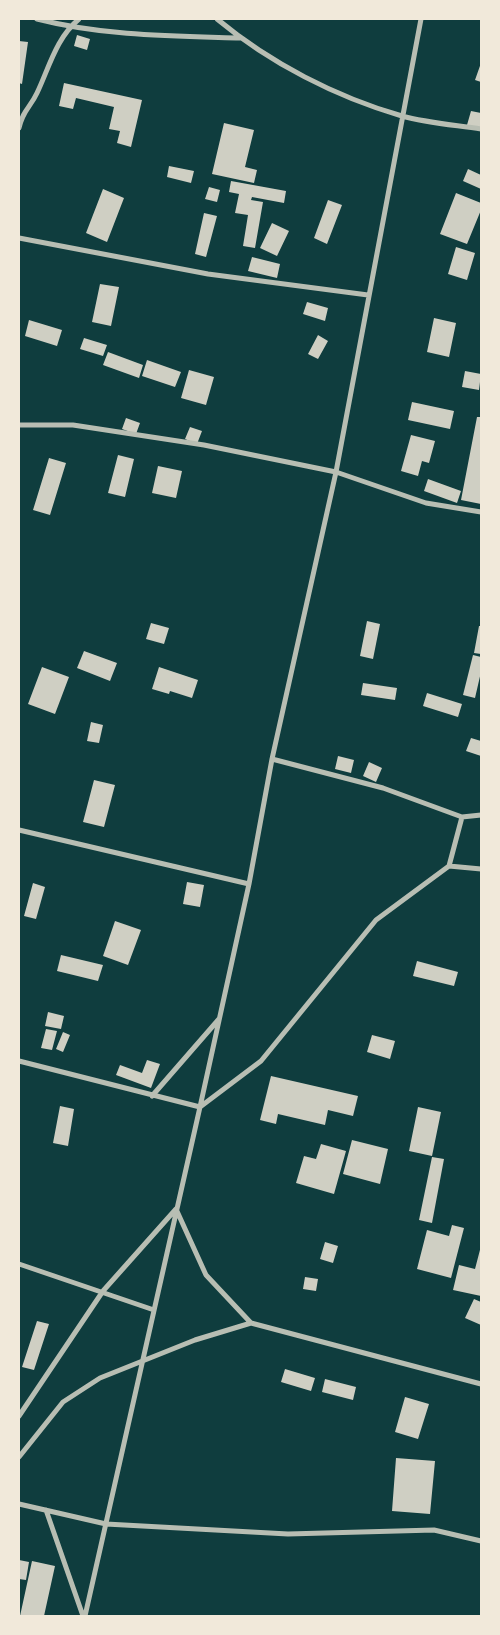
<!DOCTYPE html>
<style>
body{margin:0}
#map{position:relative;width:500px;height:1635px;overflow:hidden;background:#0f3d3e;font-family:"DM Sans",sans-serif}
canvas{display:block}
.frame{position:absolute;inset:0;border:20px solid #f1e9da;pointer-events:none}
</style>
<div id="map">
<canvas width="500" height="1635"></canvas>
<div class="frame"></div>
</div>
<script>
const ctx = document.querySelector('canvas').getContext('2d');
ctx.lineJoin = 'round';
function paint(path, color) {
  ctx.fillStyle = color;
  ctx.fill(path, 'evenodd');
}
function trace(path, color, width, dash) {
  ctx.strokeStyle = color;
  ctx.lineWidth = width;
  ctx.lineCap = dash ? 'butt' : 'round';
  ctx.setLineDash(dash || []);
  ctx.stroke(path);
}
paint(new Path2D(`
 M77,35l13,4 -3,11 -13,-4z
 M19,41l9,1 -6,42 -3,-1z
 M481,63v19l-6,-2z
 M64,83l78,17 -11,47 -14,-4 3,-12 -11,-2 5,-22 -38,-9 -3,11 -14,-3z
 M471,111l10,2v16l-14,-4z
 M224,123l30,7 -9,37 12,3 -3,13 -42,-9z
 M169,166l25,5 -3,12 -24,-6z
 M468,169l13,6v14l-18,-8z
 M231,181l55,10 -2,12 -32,-6 -1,3 12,2 -8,46 -12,-2 5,-31 -13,-2 4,-19 -10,-2z
 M209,187l11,3 -3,12 -12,-3z
 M103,189l21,9 -17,44 -21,-9z
 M456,193l25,10v7l-14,34 -27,-10z
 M328,200l14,5 -15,39 -13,-6z
 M204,213l13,3 -11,41 -11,-3z
 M272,223l17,8 -12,25 -17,-8z
 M456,247l19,6 -8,27 -19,-6z
 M252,257l28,7 -3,14 -29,-7z
 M100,284l19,3 -8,39 -19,-4z
 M307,302l21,6 -3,13 -22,-7z
 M434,318l22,5 -7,34 -22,-5z
 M29,320l33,10 -5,16 -32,-10z
 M318,335l10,6 -10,18 -10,-5z
 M84,338l23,7 -4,11 -23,-7z
 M108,352l35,13 -4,13 -36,-13z
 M147,360l34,12 -6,15 -33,-11z
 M189,370l25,7 -8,28 -25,-7z
 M465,371l16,3 -2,16 -17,-3z
 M412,402l42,9 -4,18 -42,-9z
 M477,417h4v87l-20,-4z
 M126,418l14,5 -4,11 -14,-5z
 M190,427l12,4 -5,13 -12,-5z
 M411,435l24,6 -6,22 -7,-2 -4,15 -17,-5z
 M118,455l16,4 -9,38 -17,-4z
 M49,458l17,5 -16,52 -17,-5z
 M158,466l24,5 -6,27 -24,-5z
 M428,479l33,12 -4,12 -33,-12z
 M367,621l13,3 -7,35 -13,-3z
 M151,623l18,5 -5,16 -18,-5z
 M479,626h2v28l-7,-1z
 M84,651l33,12 -7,18 -33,-13z
 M473,655l8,2v15l-6,26 -12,-3z
 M42,667l27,10 -14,37 -27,-10z
 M159,667l39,13 -6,18 -22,-7 -1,3 -17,-5z
 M363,683l34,5 -2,12 -34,-5z
 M427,693l35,11 -4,13 -35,-11z
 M91,722l12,3 -4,18 -12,-2z
 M471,738l10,3v15l-15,-5z
 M338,756l16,4 -3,13 -16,-4z
 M369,762l13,6 -6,14 -13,-6z
 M94,780l21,5 -11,42 -21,-5z
 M187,882l17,3 -4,22 -17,-3z
 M33,883l12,4 -9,32 -12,-3z
 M115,921l26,9 -13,35 -25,-9z
 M61,955l42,10 -5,16 -41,-10z
 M417,961l41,11 -4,14 -41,-10z
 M48,1012l16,4 -3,13 -16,-3z
 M46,1029l11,2 -5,19 -11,-2z
 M63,1032l7,3 -7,17 -7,-3z
 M372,1035l23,6 -5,18 -23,-7z
 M147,1060l13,4 -9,24 -35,-13 4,-10 22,8z
 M271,1076l87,20 -5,20 -25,-6 -3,15 -47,-11 -2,10 -16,-4z
 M60,1106l14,3 -6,37 -15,-3z
 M418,1107l23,5 -9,44 -23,-5z
 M352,1140l36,9 -8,35 -37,-10z
 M321,1144l25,7 -12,43 -38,-11 8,-27 12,3z
 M432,1157l12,2 -12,64 -13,-3z
 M452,1225l12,3 -13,50 -34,-9 10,-39 22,6z
 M325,1242l13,4 -5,17 -13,-4z
 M481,1246v50l-28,-6 6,-25 16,4z
 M305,1277l13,2 -2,12 -13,-2z
 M474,1299l7,3v23l-16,-7z
 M37,1321l12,3 -15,46 -12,-3z
 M285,1369l30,9 -4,13 -30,-9z
 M325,1379l31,8 -3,13 -31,-8z
 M405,1397l24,7 -11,35 -23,-7z
 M396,1458l39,3 -5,53 -38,-3z
 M19,1560l10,2 -3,18 -7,-1z
 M32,1561l23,5 -11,50h-24z`), '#cfcfc3');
trace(new Path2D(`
 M37,19c66,17 134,17 203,19
 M217,19c53,44 119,78 185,97 25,7 53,9 79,13
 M19,128c4,-18 11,-20 18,-35 12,-25 19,-55 42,-74
 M19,238l189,36 160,21
 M19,425h54l131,20 132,27 90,31 55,9
 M272,759l111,29 79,29 19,-2
 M19,830l230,54
 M449,866l13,-49
 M19,1061l181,46 61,-46 115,-141 73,-54 32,3
 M152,1096l67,-77
 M19,1264l135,46
 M19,1416l84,-125 73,-82 30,66 45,48
 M19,1457l44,-55 37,-24 95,-38 56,-17 230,61
 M19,1504l87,20 182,10 146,-4 47,11
 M46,1510l37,106
 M85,1616l115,-509 49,-223 23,-125 64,-287 85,-453`), '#b8beb3', 5);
</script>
